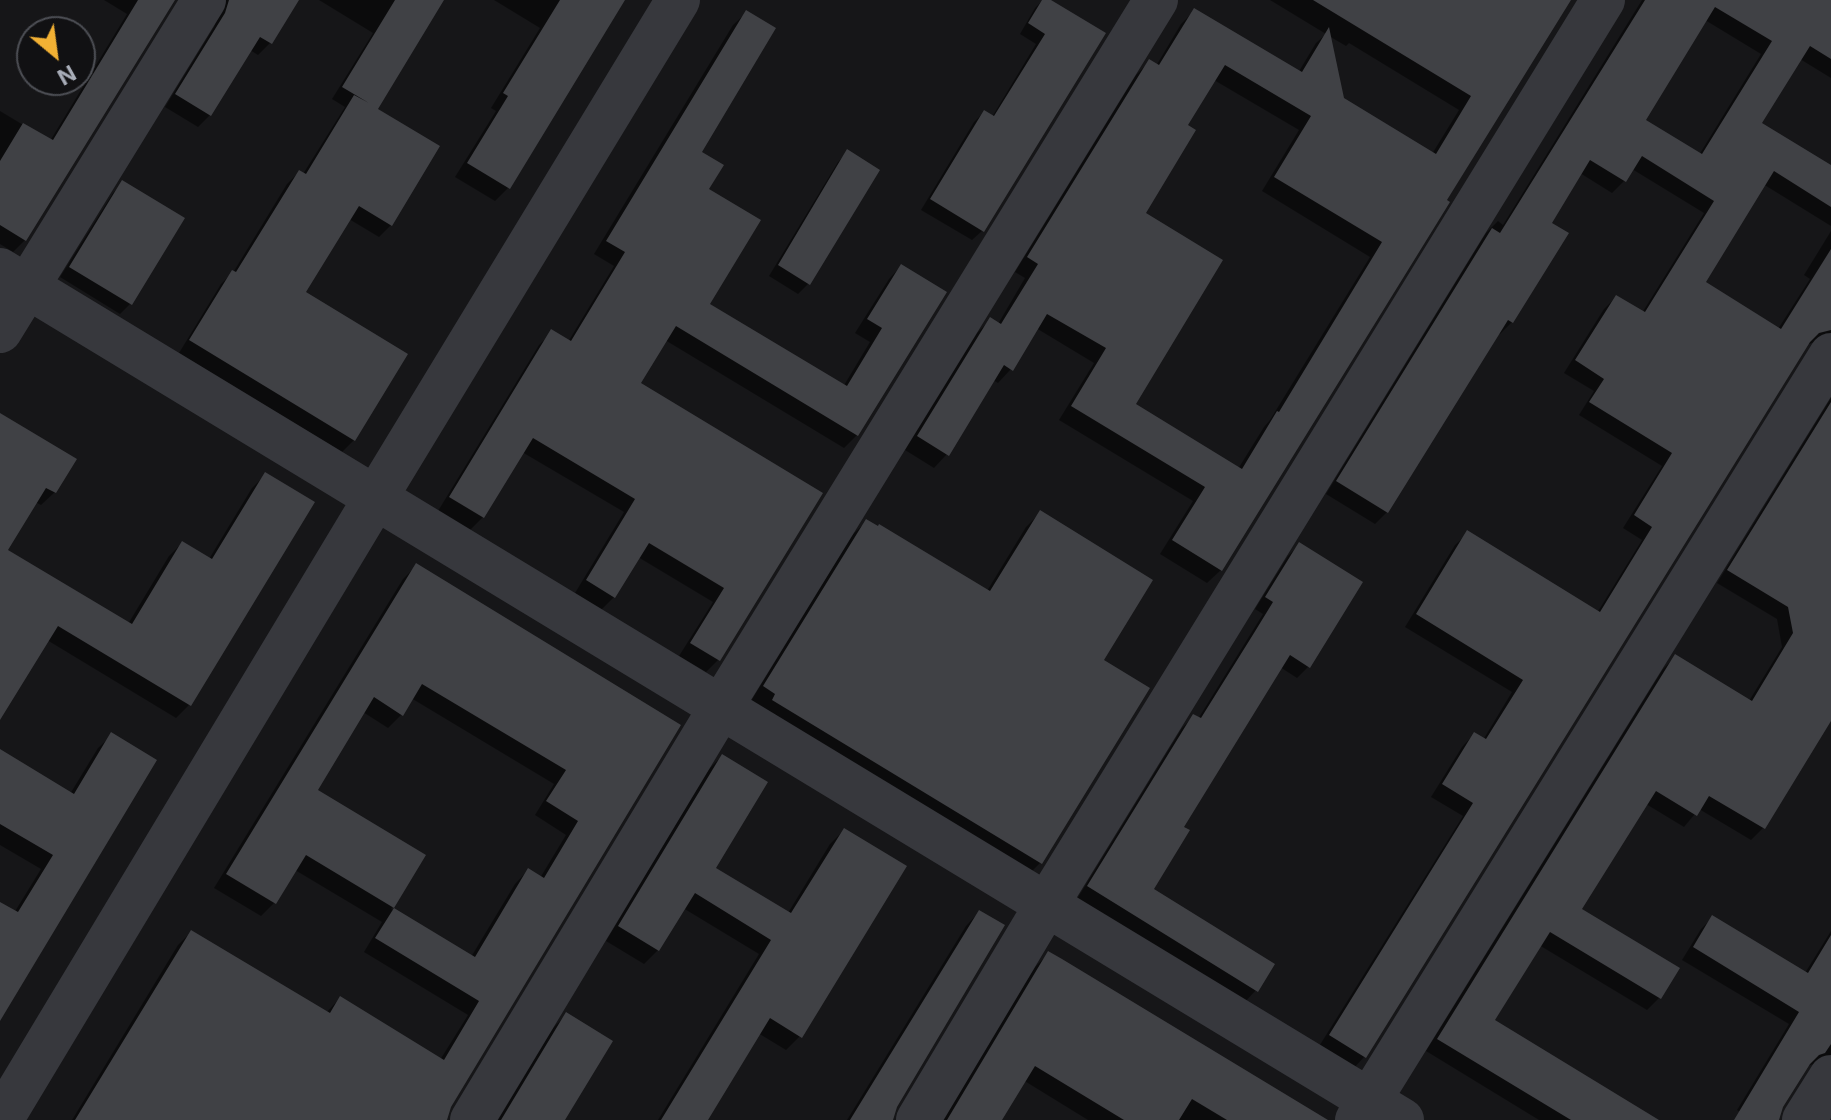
<!DOCTYPE html>
<style>
body{margin:0}
#map{position:relative;width:1831px;height:1120px;overflow:hidden;background:#161618;font-family:Inter,sans-serif}
canvas{display:block}
.north{position:absolute;left:16px;top:16px;width:80px;height:80px;box-sizing:border-box;background:#111113;border:2px solid #4d4f55;border-radius:50%;rotate:151deg;font-size:22px;font-weight:700;line-height:32px;text-align:center;color:#a8adb8}
.north::after{content:'';display:block;margin:auto;width:28px;height:36px;background:#f2b134;clip-path:polygon(50% 0,100% 100%,50% 72%,0 100%)}
</style>
<div id="map">
<canvas width="1831" height="1120"></canvas>
<div class="north">N</div>
</div>
<script>
const ctx = document.querySelector('canvas').getContext('2d');
ctx.lineJoin = 'round';
function paint(path, color) {
  ctx.fillStyle = color;
  ctx.fill(path, 'evenodd');
}
function trace(path, color, width, dash) {
  ctx.strokeStyle = color;
  ctx.lineWidth = width;
  ctx.lineCap = dash ? 'butt' : 'round';
  ctx.setLineDash(dash || []);
  ctx.stroke(path);
}
paint(new Path2D(`
 M104,0h68l-147,240 -12,12 -13,-8v-133l50,30 77,-127z
 M214,0h83l-27,43 -12,12 -8,-5 -40,65 -12,12 -33,-20 49,-80 4,-14z
 M319,0h123l-67,110 16,115 -12,12 -30,-18 -46,74 51,147 -12,12 -163,-99 42,-69 13,-13 53,-87 12,-12 4,2 42,-67 -13,-8 41,-66z
 M494,0h129l-115,188 -13,13 -40,-24 41,-66 -5,-3 49,-80z
 M1043,0h4l56,34 -121,197 -10,9 -51,-30 53,-88 10,-10 8,5 44,-73 -16,-10 15,-26z
 M1270,0h299l-348,570 -14,13 -47,-29 33,-53 -134,-81 35,-57 -58,-35 -25,41 -13,14 -5,-3 -46,74 -13,14 -29,-18 72,-117 13,-13 8,4 27,-46 -10,-6 121,-197 13,-13 7,4 25,-42 14,-14 103,63 18,-30 10,-9zM1329,36l17,10 3,-3 110,67 -27,44 -90,-55zM1214,80l85,50 -37,61 108,66 -100,163 -6,7 -26,42 -105,-64 10,-191 42,-88z
 M1642,0h175l14,7v71l-31,-19 -40,64 71,44v59l-68,-42 -60,99 75,46 32,-50 -6,-4 27,-44v114l-13,-4 -12,4 -441,711 -12,13 -35,-21 145,-232 -32,-19 31,-50 12,-13 9,6 29,-48 -107,-65 50,-82 13,-12 129,80 45,-73 -19,-12 39,-62 -83,-51 15,-24 -30,-18 40,-64 12,-12 26,16 62,-100 -72,-44 -8,12 -12,12 -32,-20 -31,50 -37,99 -12,12 -2,-1 -111,179 -12,12 -49,-30 160,-261 12,-12 5,4zM1705,20l56,34 -62,101 -56,-34z
 M746,13l-47,139 7,38 2,115 135,82 27,-45 -15,-9 34,-54 12,-13 -44,169 -13,13 -179,-108 -27,44 182,110 -101,165 -13,13 -27,-16 34,-54 -75,-45 -24,40 -13,13 -26,-17 49,-81 -102,-60 -39,65 -13,13 -32,-19 101,-166 13,-13 16,10 46,-76 -20,-12 139,-229z
 M848,152l-40,132 -10,10 -29,-18 69,-114z
 M123,183l7,121 -10,10 -60,-37 53,-84z
 M1831,398v320l-68,110 -12,12 -52,-31 -15,18 -38,-23 -66,106 97,59 -18,29 -12,12 -108,-65 -47,76 163,99h-116l-113,-69 237,-382 12,-12 74,44 33,-54 -5,-28 -60,-36z
 M0,415l55,77 -14,13 -6,-3 -30,48 123,74 41,-68 13,-13 27,16 43,-71 13,-13 -76,230 -13,13 -129,-78 -47,76z
 M1040,513l62,148 -61,201 -14,14 -276,-175 101,-166 14,-13 121,69 39,-64z
 M1299,545l10,121 -12,12 -17,-11 -99,160 -30,63 105,100 -11,12 -168,-103 105,-171 12,-12 4,3 65,-105 -8,-5 33,-53z
 M416,566l262,160 -229,380 -4,14h-373l106,-175 13,-13 135,81 14,-15 100,62 28,-45 -104,-63 18,-30 -87,-52 -21,33 -13,13 -47,-28 189,-309zM411,698l143,86 -19,31 31,20 -26,43 -12,-8 -13,14 -44,73 -80,-48 32,-53 -108,-66 48,-78 25,16 14,-14z
 M112,735l-112,283v-111l14,6 27,-44 -41,-24v-93l70,42 28,-46z
 M722,756l-9,112 75,45 42,-69 14,-14 -44,206 -14,14 -28,-17 -53,87h-47l101,-166 -76,-46 -25,42 -14,14 -38,-23 102,-171z
 M979,912l-84,194 -4,14h-44l119,-194z
 M1713,917l92,56 26,-42v137l-13,-5 -12,3 -25,40 -4,14h-23l-17,-10 52,-86 -107,-64 19,-31z
 M1048,954l276,166h-236l-65,-40 -23,40h-57l92,-153z
 M566,1015l-4,105h-64l55,-92z`), '#0007');
paint(new Path2D(`
 M138,0h37l-149,241 -26,-16v-64l23,-38 30,17z
 M229,0h70l-27,44 -12,-7 -49,79 -36,-22 50,-81z
 M395,0h49l-66,109 62,37 -48,80 -33,-20 -53,86 102,62 -53,87 -166,-101 43,-70 4,2 63,-102 7,4 48,-79 15,8 -27,-16z
 M560,0h65l-115,189 -43,-26 41,-67 -5,-3z
 M1042,0h9l55,33 -122,199 -54,-33 54,-89 10,6 51,-82 -17,-11z
 M1313,0h258l-124,200 3,2 -228,369 -50,-31 33,-53 -134,-81 35,-58 -59,-34 -34,57 -9,-6 -55,91 -32,-20 73,-119 11,7 37,-60 -11,-7 122,-198 10,6 35,-57 108,64 27,-45 15,71 92,56 35,-58zM1225,65l86,51 -37,61 108,65 -103,170 -2,-1 -35,58 -106,-65 87,-144 -77,-47 50,-83 -8,-5z
 M1645,0h186v59l-21,-13 -48,77 69,42v42l-57,-36 -68,111 75,47 50,-80v81l-12,3 -9,9 -444,716 -37,-23 144,-232 -31,-19 32,-52 12,7 37,-59 -107,-66 51,-84 133,82 52,-85 -18,-12 38,-62 -83,-51 15,-23 -29,-19 41,-65 29,17 69,-111 -72,-45 -16,26 -36,-22 -38,63 17,10 -56,90 -5,-3 -120,193 -52,-32 156,-253 8,5zM1715,7l57,34 -70,113 -56,-34z
 M746,10l30,18 -74,124 22,13 -15,24 52,31 -51,84 137,82 35,-58 -15,-9 34,-55 46,28 -89,144 -182,-110 -35,57 182,110 -103,168 -30,-18 34,-55 -75,-45 -34,55 -29,-18 49,-81 -102,-61 -49,80 -35,-21 102,-168 20,12 54,-89 -19,-11z
 M847,149l33,21 -70,115 -32,-20z
 M122,180l63,38 -53,87 -63,-38z
 M1831,402v319l-66,108 -56,-33 -12,20 -41,-25 -74,118 98,59 -19,31 -111,-67 -55,88 164,100h-88l-134,-81 238,-385 77,47 41,-68 -5,-26 -61,-37z
 M0,413l77,46 -21,34 -10,-5 -38,62 124,74 50,-83 30,18 53,-87 50,30 -124,204 -133,-80 -58,94z
 M1040,510l113,70 -49,80 46,28 -108,176 -270,-164 3,-6 -12,-8 103,-167 12,7 1,-2 111,67z
 M1299,542l64,40 -53,86 -20,-13 -106,172 6,3 -36,59 121,75 -17,28 -171,-106 106,-172 8,4 53,-85 19,-31 -8,-5z
 M416,563l265,162 -230,382 -4,13h-372l116,-190 139,83 10,-17 104,64 35,-59 -104,-63 19,-30 -88,-53 -30,49 -50,-30zM422,684l144,86 -20,31 32,20 -34,57 -16,-10 -53,89 -81,-49 32,-53 -108,-65 56,-93 29,19z
 M111,732l46,28 -157,261v-119l18,10 35,-57 -53,-31v-75l74,45z
 M722,754l46,28 -52,86 75,45 53,-85 63,38 -105,172 -32,-20 -62,102h-47l110,-180 -76,-47 -36,58 -41,-25z
 M979,910l26,15 -108,182 -4,13h-43z
 M1712,915l96,58 23,-38v109l-6,9 -6,2 -9,9 -27,43 -4,13h-45l65,-108 -106,-65z
 M1048,951l14,8 266,161h-101l-35,-21 -13,21h-55l-89,-54 -33,54h-55z
 M566,1012l47,29 -48,79h-64z`), '#404145');
trace(new Path2D(`
 M0,270l1402,850
 M0,331l204,-331
 M1,1120l375,-623 302,-497
 M472,1120l249,-413 435,-707
 M918,1120l129,-216 556,-904
 M1357,1120l474,-765
 M1804,1120l27,-43`), '#37383d', 44);
</script>
